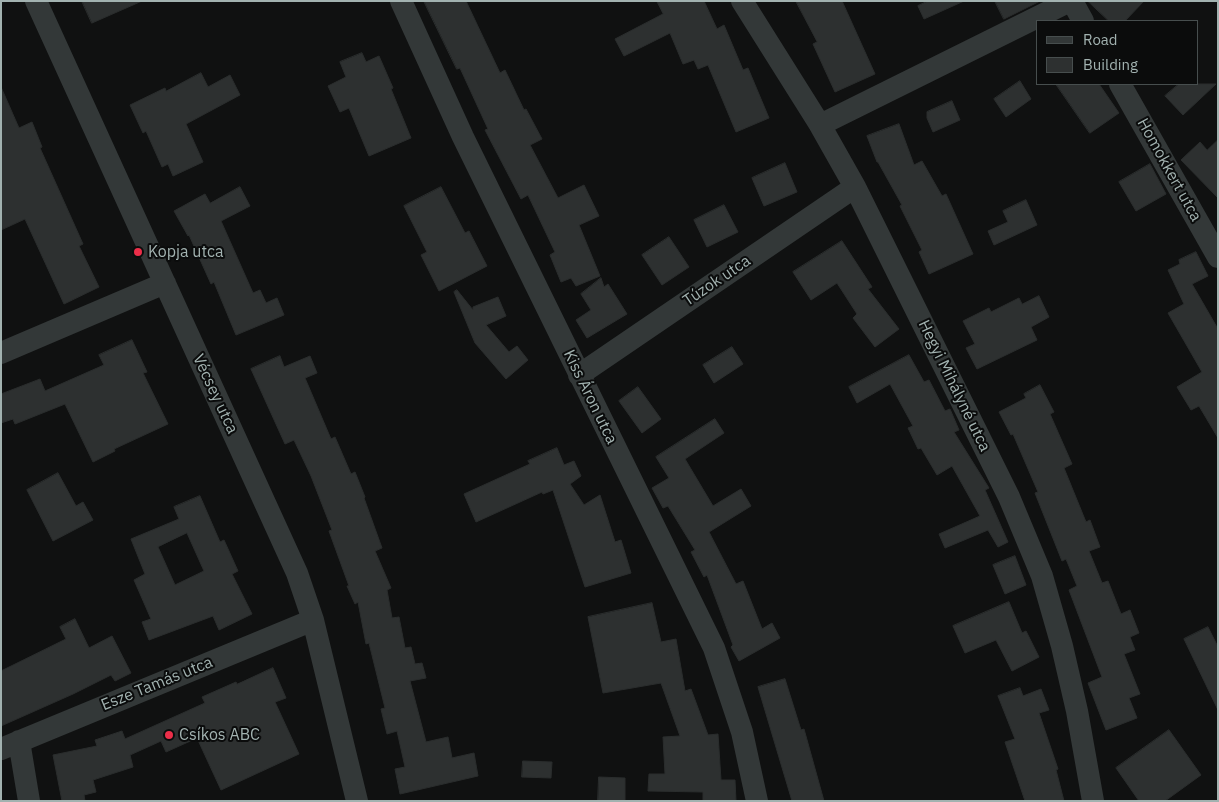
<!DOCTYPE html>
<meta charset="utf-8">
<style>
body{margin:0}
#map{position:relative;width:1219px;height:802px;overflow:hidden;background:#101111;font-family:"IBM Plex Sans",sans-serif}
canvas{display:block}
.frame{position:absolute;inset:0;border:2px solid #a2b2b0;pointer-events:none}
.legend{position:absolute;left:1036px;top:20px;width:162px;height:65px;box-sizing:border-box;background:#0b0c0c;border:1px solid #474e4e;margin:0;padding:6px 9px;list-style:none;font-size:15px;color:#a2b2b0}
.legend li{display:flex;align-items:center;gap:10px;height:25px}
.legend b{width:25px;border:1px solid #474e4e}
</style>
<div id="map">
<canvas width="1219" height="802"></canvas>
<div class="frame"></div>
<ul class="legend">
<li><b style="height:6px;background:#333838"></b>Road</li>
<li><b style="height:14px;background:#2d3030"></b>Building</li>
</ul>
</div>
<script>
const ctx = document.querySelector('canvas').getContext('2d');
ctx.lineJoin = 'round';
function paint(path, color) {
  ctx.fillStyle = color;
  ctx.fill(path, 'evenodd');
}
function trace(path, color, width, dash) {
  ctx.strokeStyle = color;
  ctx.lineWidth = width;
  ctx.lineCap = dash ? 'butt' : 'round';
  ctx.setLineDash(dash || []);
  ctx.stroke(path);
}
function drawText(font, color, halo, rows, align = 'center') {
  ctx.font = font + ' "IBM Plex Sans",sans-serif';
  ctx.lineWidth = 4;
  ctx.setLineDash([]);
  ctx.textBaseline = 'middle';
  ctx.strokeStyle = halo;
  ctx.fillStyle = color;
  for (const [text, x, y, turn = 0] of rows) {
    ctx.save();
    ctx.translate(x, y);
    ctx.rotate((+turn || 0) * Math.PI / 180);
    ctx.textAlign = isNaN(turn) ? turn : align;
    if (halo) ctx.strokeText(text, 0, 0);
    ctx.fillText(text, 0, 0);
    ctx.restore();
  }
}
const building = new Path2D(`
 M82,1h60l-50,22z
 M424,1h42l34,72 5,-3 19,40 2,-1 16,30 -12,6 28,53 26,-13 15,31 -20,9 21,51 -24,10 -5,-8 -10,4 -11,-27 5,-3 -27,-57 -7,4 -36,-69 3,-1 -28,-61 -3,1z
 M657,1h47l13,28 7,-4 19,45 5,-2 21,50 -33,14 -28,-67 -10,4 -4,-9 -11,4 -13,-31 -46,23 -9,-17 48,-25z
 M796,1h46l33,73 -40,18 -22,-48 4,-2z
 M928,1h36l-40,18 -6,-13z
 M995,1h45l-36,18z
 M1088,1h56l-19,20h-16z
 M362,53l4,9 13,-6 14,32 -2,1 20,49 -42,18 -20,-48 -9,4 -12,-26 18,-9 -6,-15z
 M201,73l7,14 22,-12 10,20 -54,29 17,38 -30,14 -5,-12 -6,3 -16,-36 -3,2 -13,-28 35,-17 1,3z
 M1020,81l11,18 -25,18 -12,-18z
 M1056,84h43l20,29 -29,20z
 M1179,84h37l-33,31 -18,-19z
 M1,87l18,41 13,-6 10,25 -2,1 43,96 -4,2 20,41 -35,17 -39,-85 -24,11z
 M952,101l8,19 -27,12 -6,-14v-6z
 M899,124l15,41 8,-4 20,35 4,-2 27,60 -44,20 -10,-22 3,-2 -22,-44 2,-1 -24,-43h-1l-10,-26z
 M1218,140v58l-37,-38 19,-18 7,8z
 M785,163l12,29 -33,14 -12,-28z
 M1150,164l16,30 -30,17 -17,-29z
 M240,187l10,19 -29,15 32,72 7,-3 6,13 11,-5 7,17 -48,20 -22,-53 -3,2 -22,-49 -1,1 -14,-25 31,-17 5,9z
 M441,187l24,46 4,-2 18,35 -48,25 -18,-36 6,-3 -23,-46z
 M1026,200l11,25 -43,20 -6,-14 20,-9 -5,-11z
 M724,205l14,27 -31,15 -13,-27z
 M669,237l20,30 -27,18 -20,-30z
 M842,241l30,46 -4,2 31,40 -24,18 -22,-29 4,-4 -20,-31 -26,17 -18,-28z
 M1196,252l12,24 -16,8 26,45v109l-19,-32 -8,4 -14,-23 25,-15 -34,-59 16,-9 -16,-34 12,-6 -1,-4z
 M601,278l3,9 4,-3 19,30 -40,24 -11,-18 15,-10 -10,-16z
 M457,290l16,20v-3l25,-10 8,19 -20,9 23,27 8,-6 11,14 -22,19 -31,-36 -21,-51z
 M1039,296l10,21 -18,10 6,13 -60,29 -11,-21 9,-4 -12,-23 26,-13 2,4 28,-14 3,6z
 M132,340l15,32 -4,1 25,51 -54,25 1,2 -22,11 -28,-58 -50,20 -2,-5 -12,4v-29l39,-15 5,12 59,-26 -5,-10z
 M732,347l11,17 -29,19 -11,-18z
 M909,355l15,27 5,-2 16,31 5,-2 9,21 -5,2 35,56 -4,2 23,52 -10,5 -10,-17 -43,18 -6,-14 41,-18 -28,-50 -15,9 -16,-27 -3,1 -10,-21 5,-2 -23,-42 -33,19 -8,-16z
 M280,356l4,11 26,-11 7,17 -12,5 26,61 4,-2 16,37 4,-2 10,25 -1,1 18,50 -7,3 16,37 -4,2 5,28 7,-1 6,31 6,-1 4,17 7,-1 4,15 -16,3 16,61 22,-5 4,21 22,-5 4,23 -78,18 -5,-25 10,-2 -8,-36 -10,3 -6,-25 4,-1 -16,-65 -3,1 -8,-42 -3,2 -8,-18h2l-20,-55 3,-1 -21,-54 -17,-36 -9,4 -34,-75z
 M1040,385l14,27 -4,2 22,50 -8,4 22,54 4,-2 10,27 -11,4 13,32 6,-2 13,33 9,-4 9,23 -9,4 5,13 -11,4 16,40 -11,4 8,20 -31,12 -18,-47 14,-6 -33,-87 8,-4 -11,-27 -4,2 -27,-68 3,-1 -25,-58 -2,1 -12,-23 27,-14 -2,-4z
 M638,387l23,32 -19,14 -23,-32z
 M715,419l9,14 -39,26 28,47 28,-17 10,17 -42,26 27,52 7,-3 19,48 10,-6 8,15 -41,23 -8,-14 2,-2 -26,-70 -3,2 -13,-25 4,-2 -27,-44 -5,2 -11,-20 17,-10 -13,-21z
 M557,448l7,17 10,-4 7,15 -11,8 14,21 16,-10 15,47 6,-2 10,33 -46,14 -32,-97 -10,4 -1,-2 -66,30 -12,-28 66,-30 -2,-3z
 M58,473l18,33 7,-4 10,18 -40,21 -26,-51z
 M200,496l20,46 4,-2 14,31 -6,3 20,40 -33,16 -6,-14 -64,24 -7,-18 9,-3 -17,-39 11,-6 -14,-35 48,-20 -5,-12zM187,533l17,38 -29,14 -17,-38z
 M1015,556l11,29 -21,9 -12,-29z
 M1009,602l13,31 4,-2 13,26 -27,14 -16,-31 -31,13 -12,-27z
 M652,603l9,39 15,-3 9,52 6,-2 17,46 10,-1 3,46h14l1,21h-33v-9l-55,-1 1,-17h16l-2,-37 17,-1 -19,-53 -58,10 -15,-76z
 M75,619l14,29 23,-12 19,37 -16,8 -4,-6 -38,19 -72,32v-55l65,-32 -6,-12z
 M1208,627l10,20v63l-34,-71z
 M273,668l13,30 -11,4 24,52 -78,36 -24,-52 -31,14 -5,-11 -31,14 3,12 -40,13 3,12 -12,3 1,6h-23l-9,-46 44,-9 -2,-6 27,-9 3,8 80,-36 -3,-6 34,-15 1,2z
 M785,679l16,51 3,-1 20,72h-32l-34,-114z
 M1020,688l3,8 18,-7 8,21 -10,3 19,56 -2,1 8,31h-39l-20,-59 10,-3 -17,-43z
 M1169,730l32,45 -36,26h-26l-23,-33z
 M523,761l29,1 -1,16 -29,-1z
 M599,777l26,1v23h-27z`);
paint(building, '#2d3030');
trace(building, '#2a2d2d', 1);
trace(new Path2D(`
 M36,1l261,572 16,47 44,181
 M401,1l62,136 251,511 28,84 15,69
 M742,1l78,124 35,62 154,310 33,79 20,70 15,65 16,90
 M1072,1l11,20
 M1120,84l98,173
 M820,125l250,-124
 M1,353l164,-70
 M579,375l276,-188
 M19,741l10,60
 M1,749l312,-129`), '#333838', 22);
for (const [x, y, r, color] of [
 [138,252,5,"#ec2e49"],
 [169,735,5,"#ec2e49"]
]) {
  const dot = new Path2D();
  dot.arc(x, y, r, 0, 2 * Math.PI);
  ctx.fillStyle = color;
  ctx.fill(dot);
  trace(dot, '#0b0c0c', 2);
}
drawText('16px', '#a2b2b0', '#0b0c0c', [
 ["Homokkert utca",1169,170,61],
 ["Túzok utca",717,281,-34],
 ["Hegyi Mihályné utca",954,386,64],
 ["Vécsey utca",215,394,65],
 ["Kiss Áron utca",590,397,64],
 ["Esze Tamás utca",157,684,-22]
]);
drawText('16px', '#a2b2b0', '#0b0c0c', [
 ["Kopja utca",148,252],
 ["Csíkos ABC",179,735]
], 'left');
</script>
